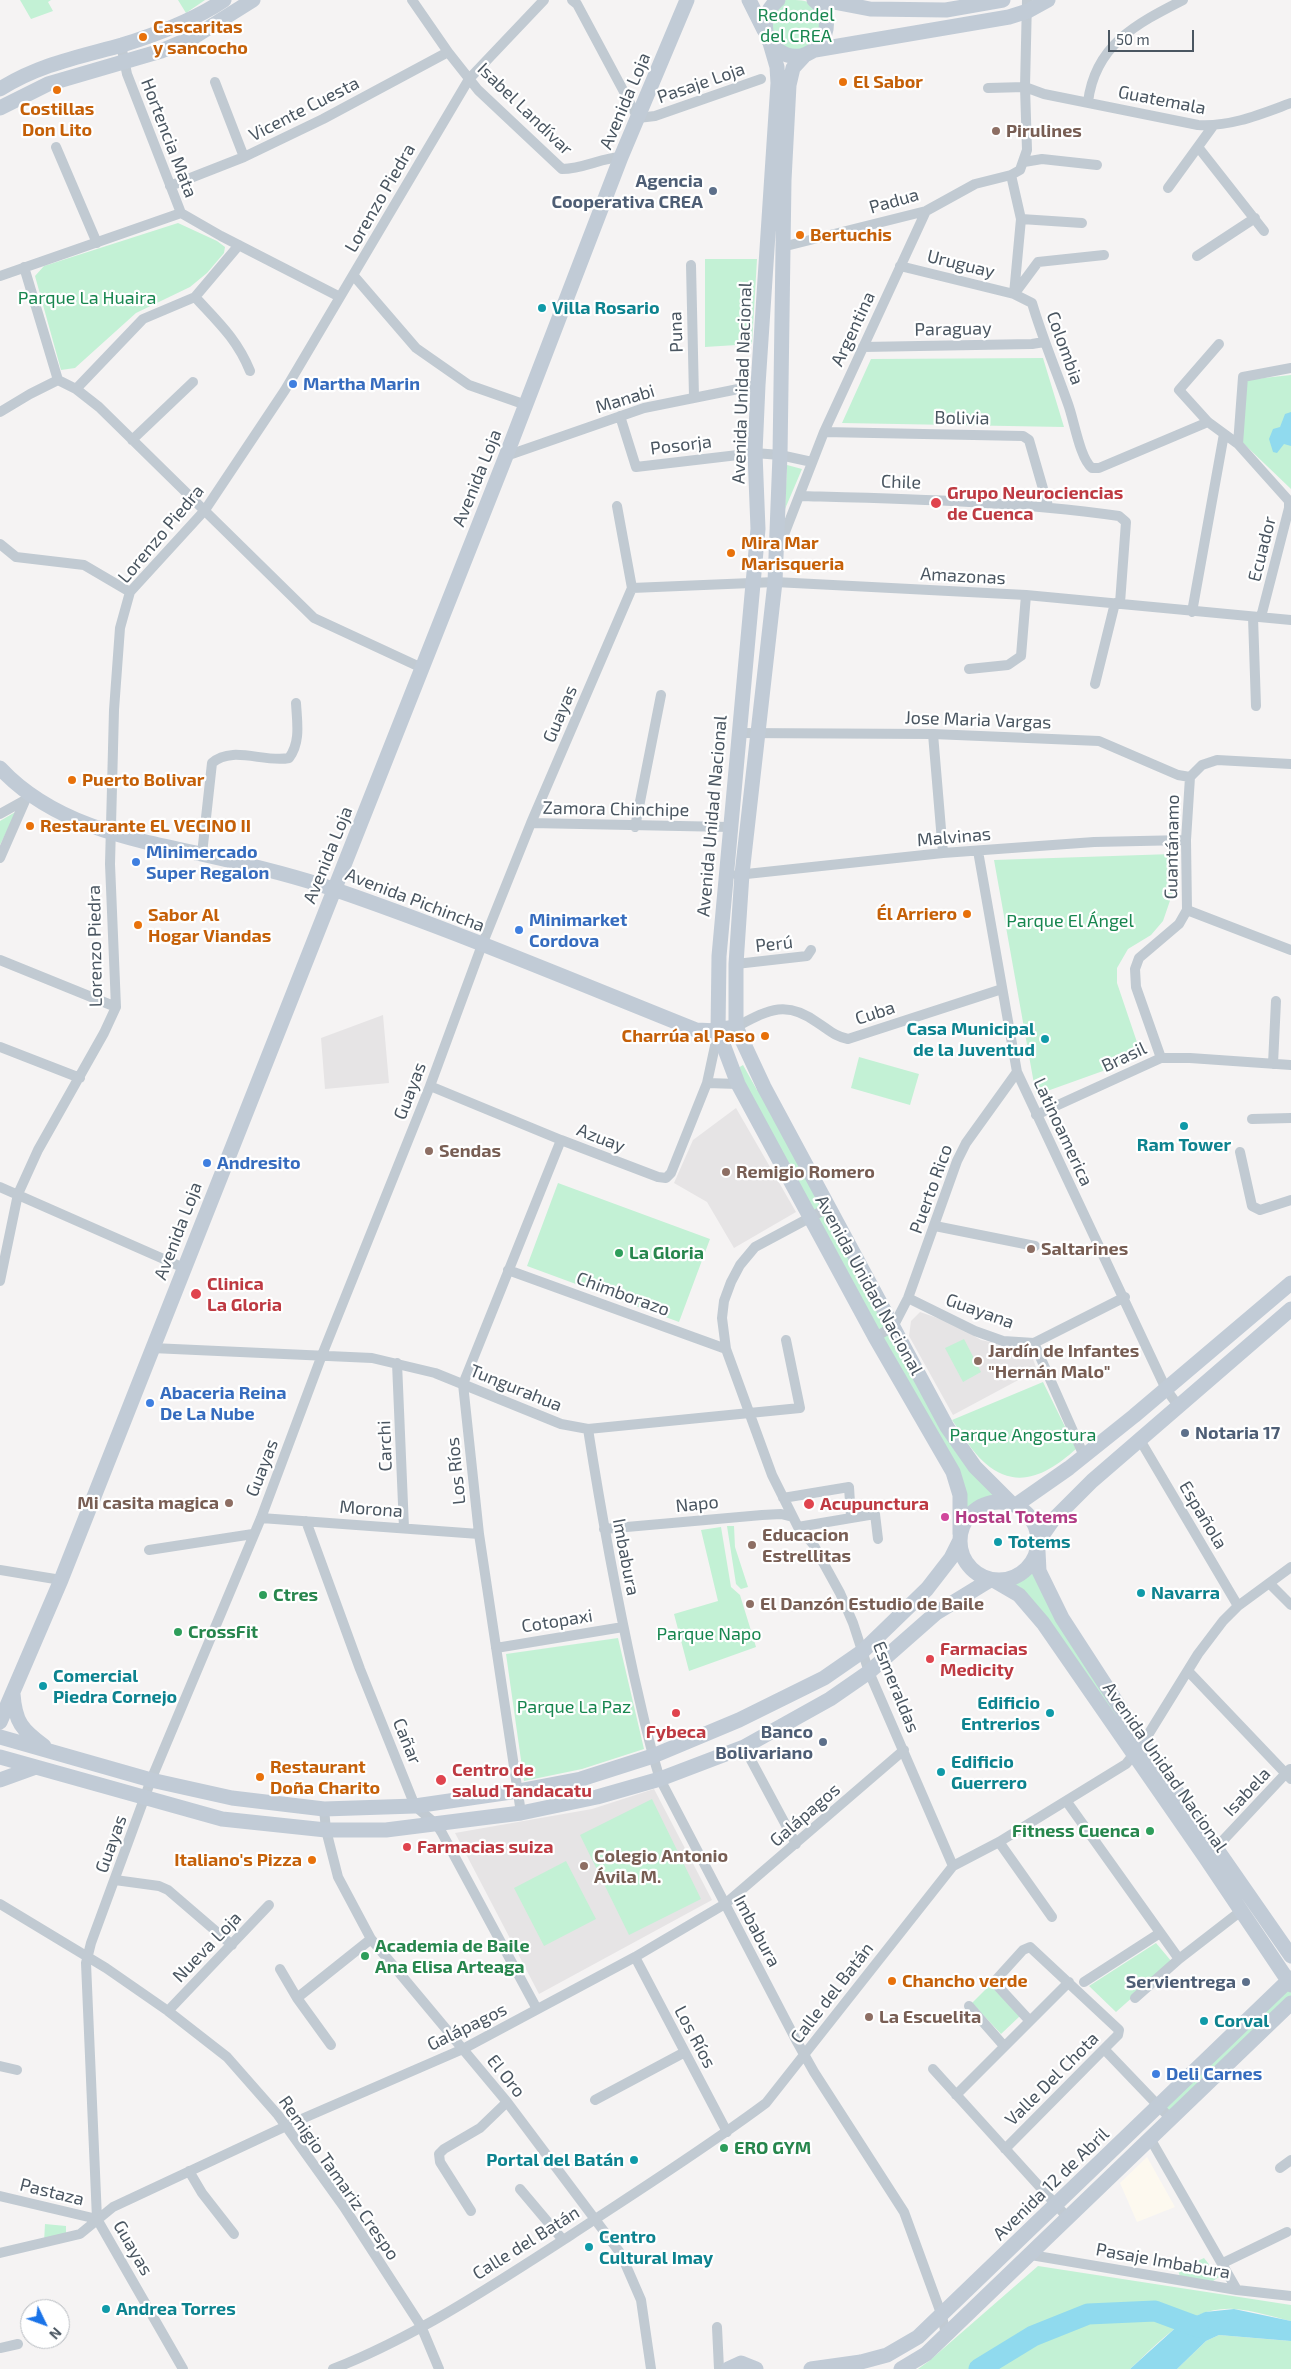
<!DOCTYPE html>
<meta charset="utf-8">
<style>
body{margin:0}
#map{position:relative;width:1291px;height:2369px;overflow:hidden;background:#f5f3f3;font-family:"Exo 2",sans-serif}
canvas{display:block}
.north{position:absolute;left:20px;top:2299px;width:50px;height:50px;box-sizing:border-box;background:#fff;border:1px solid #b7bbc0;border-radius:50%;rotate:132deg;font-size:14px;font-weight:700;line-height:20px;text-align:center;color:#4a5661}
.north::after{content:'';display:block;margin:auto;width:18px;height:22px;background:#1a73e8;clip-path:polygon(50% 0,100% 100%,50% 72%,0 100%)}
.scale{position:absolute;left:1108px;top:30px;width:86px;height:22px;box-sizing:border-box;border:2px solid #4a5661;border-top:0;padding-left:6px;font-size:15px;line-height:18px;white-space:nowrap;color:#4a5661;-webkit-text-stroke:4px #fff;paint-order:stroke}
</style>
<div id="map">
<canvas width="1291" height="2369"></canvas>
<div class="north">N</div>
<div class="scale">50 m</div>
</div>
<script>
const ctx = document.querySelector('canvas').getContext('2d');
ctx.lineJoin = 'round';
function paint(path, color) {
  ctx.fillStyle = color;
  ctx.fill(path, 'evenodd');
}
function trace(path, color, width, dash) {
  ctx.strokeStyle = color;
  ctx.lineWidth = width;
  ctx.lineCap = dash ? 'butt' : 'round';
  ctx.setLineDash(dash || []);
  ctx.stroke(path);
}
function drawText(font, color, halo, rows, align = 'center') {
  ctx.font = font + ' "Exo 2",sans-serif';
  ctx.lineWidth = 4.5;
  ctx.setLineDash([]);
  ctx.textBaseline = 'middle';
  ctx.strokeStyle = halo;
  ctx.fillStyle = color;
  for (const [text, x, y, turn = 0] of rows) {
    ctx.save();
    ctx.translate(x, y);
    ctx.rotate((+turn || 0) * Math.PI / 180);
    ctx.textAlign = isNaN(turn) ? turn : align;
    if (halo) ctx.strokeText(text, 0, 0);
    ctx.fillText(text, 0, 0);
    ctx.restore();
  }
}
paint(new Path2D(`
 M1147,2157l28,50 -38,15 -17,-39z`), '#fdf9ef');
paint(new Path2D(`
 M383,1015l6,68 -64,6 -4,-51z
 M736,1108l60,104 -62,36 -27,-46 -33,-19 19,-43z
 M920,1312l32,11 29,17 49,11 7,19 -84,45 -44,-79 2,-15z
 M654,1789l58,111 -173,94 -84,-161 137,-24z`), '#e6e4e5');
paint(new Path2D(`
 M20,0h31l-3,2 5,9 -22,8z
 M178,0h27l-19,13z
 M786,0c28,0 24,1 36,25l-13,22 -16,4 -16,-8 -7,-24 8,-15z
 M178,223l39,18 8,6 -1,6 -17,20 -17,14 -54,26 -61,55 -14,2 -26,-94 9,-10z
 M705,259h52l-5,85 -47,3z
 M1043,358l21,69 -222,-4 29,-64z
 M1291,375v114l-48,-46v-60l2,-3z
 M787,465l15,4 -17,40z
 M17,811l-17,34v-24z
 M1172,854l3,32 -12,35 -12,14 -23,14 -11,19v15l25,74 -106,38 -42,-235z
 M859,1057l60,17 -9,31 -59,-17z
 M743,1065l14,25 7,-3 64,121 -18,10 -77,-147z
 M558,1183l152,56 -31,83 -152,-56z
 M827,1210l63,117 -15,7 -63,-115z
 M891,1329l32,63 85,110c-20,-3 -30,2 -43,16l-2,-16 -86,-165z
 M964,1339l17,33 -18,10 -18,-34z
 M1043,1382l33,67c-27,24 -58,43 -91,14 -13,-11 -23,-29 -33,-43z
 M727,1526h7l1,21 13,40 -7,2 -5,-5z
 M721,1527l10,60 9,8 16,52 -67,24 -15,-57 44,-13 -17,-71z
 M1035,1562l107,181 -8,10 -89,-128 -44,-43 18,-5z
 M618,1638l26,111 -62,20 -58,12 -18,-127z
 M652,1799l49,100 -72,36 -49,-100z
 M566,1861l30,58 -52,27 -30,-58z
 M1156,1943l16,19 -56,50 -27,-26z
 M1287,1984l4,5v12l-120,116 -10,-10z
 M990,1985l30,31 -19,18 -29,-31z
 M45,2224l21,2v11l-22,5z
 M1204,2258l15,19 -6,4 -33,-4 -2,-7z
 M1038,2266l253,39v16c-18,-4 -38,-11 -57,-12 -45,-3 -74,33 -104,60h-212l11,-8z
 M1219,2335l72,6v28h-114l29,-28z`), '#c3f1d5');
paint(new Path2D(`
 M1291,412v34l-7,-2 -7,9 -4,-1 -4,-13 4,-10 7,-2 5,-13z
 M1234,2309l57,12v20l-72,-6 -13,6 -29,28h-47l52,-47 23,-10z`), '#90daee');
trace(new Path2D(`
 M979,2369l54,-33 55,-22 67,-3 43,16`), '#90daee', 21);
trace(new Path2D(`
 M412,0l36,52 30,38 84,79c21,0 39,-11 59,-12
 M572,0l5,4 61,114 17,-2 106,-37
 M121,45l6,29 54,139 40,23 119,61
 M215,82l29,75
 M988,88l37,-1 19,7 154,31c33,2 63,-11 93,-22
 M1088,102c7,-57 48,-78 95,-102
 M56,147l41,96
 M1198,147l66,84
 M1024,162l18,-3 55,6
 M1011,175l10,44 -7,75
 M170,186l74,-29 79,-38 125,-67
 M1168,188l45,-62
 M1021,219l61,4
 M782,247l144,-36 49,-27 36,-9 9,-5 7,-20 -2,-63 2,-87
 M1197,256l58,-38
 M691,265l3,132
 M900,266l114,28 18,9c10,34 24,67 36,101 6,16 12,55 24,64h7l109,-46
 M24,267l34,113
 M0,276l181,-63
 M354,276l62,72 53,37 57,20
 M1015,293l23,-31 66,-7
 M195,297c23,25 42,42 55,74
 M1219,344l-40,46 29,32 30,22 51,57v7l-28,109
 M863,347l169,-3 12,-2
 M76,389l67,-70 52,-22 44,-52
 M0,412l30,-18 28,-14 18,9 23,18 215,211 108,50
 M620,416l16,51 119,-14 25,2 32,7
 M824,432l199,4 6,4 19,66
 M132,440l61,-58
 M1238,444l5,-67 48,-9
 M506,456l138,-48 114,-23
 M800,496c108,3 211,5 319,20l7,6 -6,81
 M617,506l15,82
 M0,544l16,13 68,8 46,27
 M780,545l44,-113 102,-221
 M632,588l143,-6 251,13 265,25
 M1192,612l32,-178
 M1253,617l3,89
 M969,669l39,-4 13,-9 5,-61
 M1095,684l20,-81
 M738,733l195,1 166,7 79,34 12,2
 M933,734l10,119
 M0,814l25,-14
 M531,823l198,4
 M635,827l26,-132
 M978,851l39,221 149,317 13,18
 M202,854l10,-91c20,-18 52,0 77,-5 12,-16 8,-36 7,-55
 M0,858l28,-64
 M737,875l206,-22 151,-11 92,-2
 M1187,910l104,40
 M0,960l116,47
 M736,964l71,-8 4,-6
 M736,1027c32,-17 50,-28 82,-4 11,7 16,13 30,16l154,-50
 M0,1047l80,31
 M1161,1058l-25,-71 -1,-18 4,-11 40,-34 8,-14 -1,-70 4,-63 12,-12 15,-5 74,4
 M1273,1064l3,-63
 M707,1083l31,1
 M430,1086l131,54 97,37 8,1 5,-5 36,-90 11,-51
 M1036,1115l125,-57h29l101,7
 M1252,1119l39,-1
 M1240,1152l12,54 8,4 31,-10
 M0,1187l184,81
 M828,1208l-73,39 -15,18 -9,17 -7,19 -2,17 4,31 46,126 26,52 15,17 27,49 13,30 16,49 84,194
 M935,1226l100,20
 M508,1270l218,79
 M0,1281l18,-87 20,-44 66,-117 12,-26 -6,-143 4,-154 6,-82 10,-36 75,-82 80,-120 184,-311 75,-79
 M908,1298l67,33 28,10 31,2 91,-46
 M875,1337l18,-10 15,-29 49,-137 9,-18 51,-71
 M1034,1343l50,113
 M152,1348l220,10 63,15 126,51 27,5 212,-21 -14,-68
 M397,1363l7,165
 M588,1429c13,83 28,165 46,247 8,34 15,69 26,103l136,261 18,32 90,140 38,104 4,19
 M1140,1440l98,166
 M783,1498l66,-11 2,31 -53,9
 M261,1518l218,16
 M851,1518l24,-4 3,25
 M306,1521l54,148 55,137 22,19 5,8 95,176
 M604,1529l158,-14 19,-1 12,3
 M149,1550l104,-16
 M0,1570l61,10
 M1270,1584l21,21
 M496,1648l127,-21
 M1188,1671l103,108
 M744,1747l52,97
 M1067,1802l112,157 62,-48
 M324,1809l2,21 12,47 33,62 136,163 114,152 20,46 10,69
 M521,1813l-42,-279 -16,-150 98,-244
 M999,1842l53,75
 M1213,1851l77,-82
 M115,1880l44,6 9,4 64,55
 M0,1904l106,64 62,43 59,46 51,58 66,92 77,119 18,43
 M635,1957l92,175
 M280,1969l17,29 34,47
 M1084,1982l76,-49
 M297,1998l74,-59
 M1135,1998l44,-39
 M969,2006l35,40
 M168,2011l101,-106
 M1104,2049l67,70
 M0,2066l17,4
 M933,2069l135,149
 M956,2095l113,-113
 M595,2100l90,-48
 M1151,2140l86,150
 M1005,2149l99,-100 14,-14 1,-5 -89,-83 -7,3 -29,32 35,38
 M1280,2168l11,-8
 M189,2171l13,22 32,41
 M520,2189l43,51
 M0,2196l97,23
 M471,2211l-31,-49 -1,-8 5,-5 36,-21 27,-26
 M0,2253l80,-19 33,-27 184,-86 166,-72 172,-92 90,-53 179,-154
 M1031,2255l206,35 54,6
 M1223,2263l64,-31
 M717,2327l2,42
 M0,2348l18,-4
 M183,2369l-86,-150 -11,-256 5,-20 60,-163 110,-262 61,-163 108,-269 52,-141 49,-122 101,-235
 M333,2369c84,-33 162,-85 238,-134 65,-43 132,-85 195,-132l187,-237 46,-24 127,-78 17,-21 55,-89 25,-33 15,-15 53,-39`), '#c1cad2', 10);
trace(new Path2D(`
 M749,0l15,30
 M778,0c-10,8 -14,19 -12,31 1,8 5,15 12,19 32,24 68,-26 36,-50
 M823,0l47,9 76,1 57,-10
 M770,43l7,24 1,16 -20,302 -3,68 3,76 -39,427 -1,75 20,53 137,253 78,135 7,23v39
 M815,50l194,-33 19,-6 20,-11
 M805,55l-12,13 -4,17 -5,95 -4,275 -5,127 -33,292 -6,90v63l28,60 183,340 28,40 37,37
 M0,89c40,-25 79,-32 122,-44 36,-11 71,-24 102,-45
 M0,108l48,-24 113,-33 33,-14 59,-37
 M0,768c52,56 129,71 201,86 45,10 92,21 135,36 122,42 240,92 360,140l22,1 10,-3
 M960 1541a39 39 0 1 1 78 0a39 39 0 1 1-78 0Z
 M1016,1505l53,-37 65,-52 157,-133
 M1039,1540l14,-20 39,-39 199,-172
 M1038,1551l1,20 23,47 81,125 148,213
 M995,1581l24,14 24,28 162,234 86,128
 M13,1694c2,28 9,36 31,52
 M0,1722l61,-142 445,-1124 115,-299 66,-157
 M0,1737l151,43 81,18 92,11 91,-3 103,-15 63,-12 72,-23 86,-36 85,-42 39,-27 64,-62 24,-31 9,-18
 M0,1757l222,62 104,11h60l135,-17 76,-16 63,-18 84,-32 86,-48 39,-27 67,-59 54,-33
 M0,1780l36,-13
 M728,2369l13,-6 15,6
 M811,2369l50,-7 26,-7 31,-18 373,-359
 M901,2369l25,-15 365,-351`), '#c1cbd6', 15);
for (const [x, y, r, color] of [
 [143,37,5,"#e8710a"],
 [843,82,5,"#e8710a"],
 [57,90,5,"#e8710a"],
 [996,131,5,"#8d6e63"],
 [713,191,5,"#5c6f8a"],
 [800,235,5,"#e8710a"],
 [542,308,5,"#0f9aa8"],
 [293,384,5,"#3f7fe0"],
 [936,503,6,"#e0444e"],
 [731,553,5,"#e8710a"],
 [72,780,5,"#e8710a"],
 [30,826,5,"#e8710a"],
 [136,862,5,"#3f7fe0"],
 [967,914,5,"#e8710a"],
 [138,925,5,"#e8710a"],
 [519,930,5,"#3f7fe0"],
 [765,1036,5,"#e8710a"],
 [1045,1039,5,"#0f9aa8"],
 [1184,1126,5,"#0f9aa8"],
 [429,1151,5,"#8d6e63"],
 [207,1163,5,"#3f7fe0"],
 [726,1172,5,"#8d6e63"],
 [1031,1249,5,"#8d6e63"],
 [619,1253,5,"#2e9e5b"],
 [196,1294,6,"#e0444e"],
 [978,1361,5,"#8d6e63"],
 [150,1403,5,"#3f7fe0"],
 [1185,1433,5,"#5c6f8a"],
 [229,1503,5,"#8d6e63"],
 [809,1504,6,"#e0444e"],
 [945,1517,5,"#d1479c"],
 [998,1542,5,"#0f9aa8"],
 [752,1545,5,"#8d6e63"],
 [1141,1593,5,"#0f9aa8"],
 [263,1595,5,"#2e9e5b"],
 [750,1604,5,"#8d6e63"],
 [178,1632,5,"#2e9e5b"],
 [930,1659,5,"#e0444e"],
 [43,1686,5,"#0f9aa8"],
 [676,1713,5,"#e0444e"],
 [1050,1713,5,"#0f9aa8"],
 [823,1742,5,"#5c6f8a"],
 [941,1772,5,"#0f9aa8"],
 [260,1777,5,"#e8710a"],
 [441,1780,6,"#e0444e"],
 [1150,1831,5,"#2e9e5b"],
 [407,1847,5,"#e0444e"],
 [312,1860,5,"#e8710a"],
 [584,1866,5,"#8d6e63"],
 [365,1956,5,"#2e9e5b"],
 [892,1981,5,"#e8710a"],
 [1246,1982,5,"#5c6f8a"],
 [869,2017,5,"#8d6e63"],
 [1204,2021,5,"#0f9aa8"],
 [1156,2074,5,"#3f7fe0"],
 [724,2148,5,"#2e9e5b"],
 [634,2160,5,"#0f9aa8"],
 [589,2247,5,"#0f9aa8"],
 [106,2309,5,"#0f9aa8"]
]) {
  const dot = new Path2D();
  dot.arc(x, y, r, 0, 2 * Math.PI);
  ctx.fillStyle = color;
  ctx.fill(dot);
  trace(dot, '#fff', 2);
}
drawText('18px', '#17864f', '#fff', [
 ["Redondel",796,15],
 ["del CREA",796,36],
 ["Parque La Huaira",87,298],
 ["Parque El Ángel",1070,921],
 ["Parque Angostura",1023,1435],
 ["Parque Napo",709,1634],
 ["Parque La Paz",574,1707]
]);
drawText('bold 18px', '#c56008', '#fff', [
 ["Cascaritas",153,27],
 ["y sancocho",153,48],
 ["El Sabor",853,82],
 ["Costillas",57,109,"center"],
 ["Don Lito",57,130,"center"],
 ["Bertuchis",810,235],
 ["Mira Mar",741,543],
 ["Marisqueria",741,564],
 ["Puerto Bolivar",82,780],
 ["Restaurante EL VECINO II",40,826],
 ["Él Arriero",957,914,"right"],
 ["Sabor Al",148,915],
 ["Hogar Viandas",148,936],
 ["Charrúa al Paso",755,1036,"right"],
 ["Restaurant",270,1767],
 ["Doña Charito",270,1788],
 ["Italiano's Pizza",302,1860,"right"],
 ["Chancho verde",902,1981]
], 'left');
drawText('18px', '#4a5661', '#fff', [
 ["Pasaje Loja",701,83,-19],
 ["Guatemala",1162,100,11],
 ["Avenida Loja",625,101,-67],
 ["Vicente Cuesta",304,109,-27],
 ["Isabel Landívar",525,109,44],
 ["Hortencia Mata",169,138,69],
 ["Lorenzo Piedra",380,198,-60],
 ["Padua",894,201,-16],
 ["Uruguay",961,264,14],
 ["Argentina",853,329,-65],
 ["Paraguay",953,329,-1],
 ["Puna",676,332,-92],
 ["Colombia",1065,348,70],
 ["Avenida Unidad Nacional",742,383,-88],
 ["Manabi",625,399,-17],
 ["Bolivia",962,418,1],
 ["Posorja",681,445,-7],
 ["Avenida Loja",477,478,-68],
 ["Chile",901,482,2],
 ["Lorenzo Piedra",161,534,-50],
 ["Ecuador",1262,549,-76],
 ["Amazonas",963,576,3],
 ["Guayas",560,714,-67],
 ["Jose Maria Vargas",978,720,2],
 ["Zamora Chinchipe",616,809,1],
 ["Avenida Unidad Nacional",712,816,-85],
 ["Malvinas",954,837,-5],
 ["Guantánamo",1172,847,-89],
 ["Avenida Loja",328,855,-68],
 ["Avenida Pichincha",415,900,21],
 ["Perú",774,944,-6],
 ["Lorenzo Piedra",95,946,-91],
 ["Cuba",875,1013,-18],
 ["Brasil",1124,1057,-25],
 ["Guayas",410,1091,-69],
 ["Latinoamerica",1063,1132,65],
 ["Azuay",601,1138,21],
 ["Puerto Rico",931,1189,-70],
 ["Avenida Loja",178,1231,-69],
 ["Avenida Unidad Nacional",869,1285,61],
 ["Chimborazo",623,1294,20],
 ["Guayana",980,1311,20],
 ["Tungurahua",516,1388,22],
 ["Carchi",385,1446,-92],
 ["Guayas",262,1468,-69],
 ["Los Ríos",456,1471,-96],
 ["Napo",697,1504,-6],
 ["Morona",371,1509,4],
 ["Española",1203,1515,59],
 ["Imbabura",626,1557,79],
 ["Cotopaxi",557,1621,-9],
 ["Esmeraldas",896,1687,68],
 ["Cañar",407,1741,68],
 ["Avenida Unidad Nacional",1165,1767,55],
 ["Isabela",1247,1792,-47],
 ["Galápagos",805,1815,-41],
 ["Guayas",111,1844,-70],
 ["Imbabura",757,1931,62],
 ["Nueva Loja",207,1947,-46],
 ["Calle del Batán",832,1993,-52],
 ["Galápagos",467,2027,-26],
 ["Los Ríos",695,2037,62],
 ["El Oro",506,2076,51],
 ["Valle Del Chota",1052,2079,-45],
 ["Remigio Tamariz Crespo",339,2178,55],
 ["Avenida 12 de Abril",1051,2184,-44],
 ["Pastaza",52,2192,14],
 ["Calle del Batán",526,2243,-32],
 ["Guayas",133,2248,60],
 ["Pasaje Imbabura",1163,2261,10]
]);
drawText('bold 18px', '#785e54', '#fff', [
 ["Pirulines",1006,131],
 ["Sendas",439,1151],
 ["Remigio Romero",736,1172],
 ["Saltarines",1041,1249],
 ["Jardín de Infantes",988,1351],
 ["\"Hernán Malo\"",988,1372],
 ["Mi casita magica",219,1503,"right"],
 ["Educacion",762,1535],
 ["Estrellitas",762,1556],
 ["El Danzón Estudio de Baile",760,1604],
 ["Colegio Antonio",594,1856],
 ["Ávila M.",594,1877],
 ["La Escuelita",879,2017]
], 'left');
drawText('bold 18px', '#4e5e75', '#fff', [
 ["Agencia",703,181],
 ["Cooperativa CREA",703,202],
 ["Notaria 17",1195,1433,"left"],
 ["Banco",813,1732],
 ["Bolivariano",813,1753],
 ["Servientrega",1236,1982]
], 'right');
drawText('bold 18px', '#0d838f', '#fff', [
 ["Villa Rosario",552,308],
 ["Casa Municipal",1035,1029,"right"],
 ["de la Juventud",1035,1050,"right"],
 ["Ram Tower",1184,1145,"center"],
 ["Totems",1008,1542],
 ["Navarra",1151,1593],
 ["Comercial",53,1676],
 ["Piedra Cornejo",53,1697],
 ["Edificio",1040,1703,"right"],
 ["Entrerios",1040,1724,"right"],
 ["Edificio",951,1762],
 ["Guerrero",951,1783],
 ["Corval",1214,2021],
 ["Portal del Batán",624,2160,"right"],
 ["Centro",599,2237],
 ["Cultural Imay",599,2258],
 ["Andrea Torres",116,2309]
], 'left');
drawText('bold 18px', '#366cbe', '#fff', [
 ["Martha Marin",303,384],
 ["Minimercado",146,852],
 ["Super Regalon",146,873],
 ["Minimarket",529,920],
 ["Cordova",529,941],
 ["Andresito",217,1163],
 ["Abaceria Reina",160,1393],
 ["De La Nube",160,1414],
 ["Deli Carnes",1166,2074]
], 'left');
drawText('bold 18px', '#be3a42', '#fff', [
 ["Grupo Neurociencias",947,493],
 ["de Cuenca",947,514],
 ["Clinica",207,1284],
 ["La Gloria",207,1305],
 ["Acupunctura",820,1504],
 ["Farmacias",940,1649],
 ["Medicity",940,1670],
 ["Fybeca",676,1732,"center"],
 ["Centro de",452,1770],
 ["salud Tandacatu",452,1791],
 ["Farmacias suiza",417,1847]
], 'left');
drawText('bold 18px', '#27864d', '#fff', [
 ["La Gloria",629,1253],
 ["Ctres",273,1595],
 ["CrossFit",188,1632],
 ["Fitness Cuenca",1140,1831,"right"],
 ["Academia de Baile",375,1946],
 ["Ana Elisa Arteaga",375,1967],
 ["ERO GYM",734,2148]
], 'left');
drawText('bold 18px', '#b23c85', '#fff', [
 ["Hostal Totems",955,1517]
], 'left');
</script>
